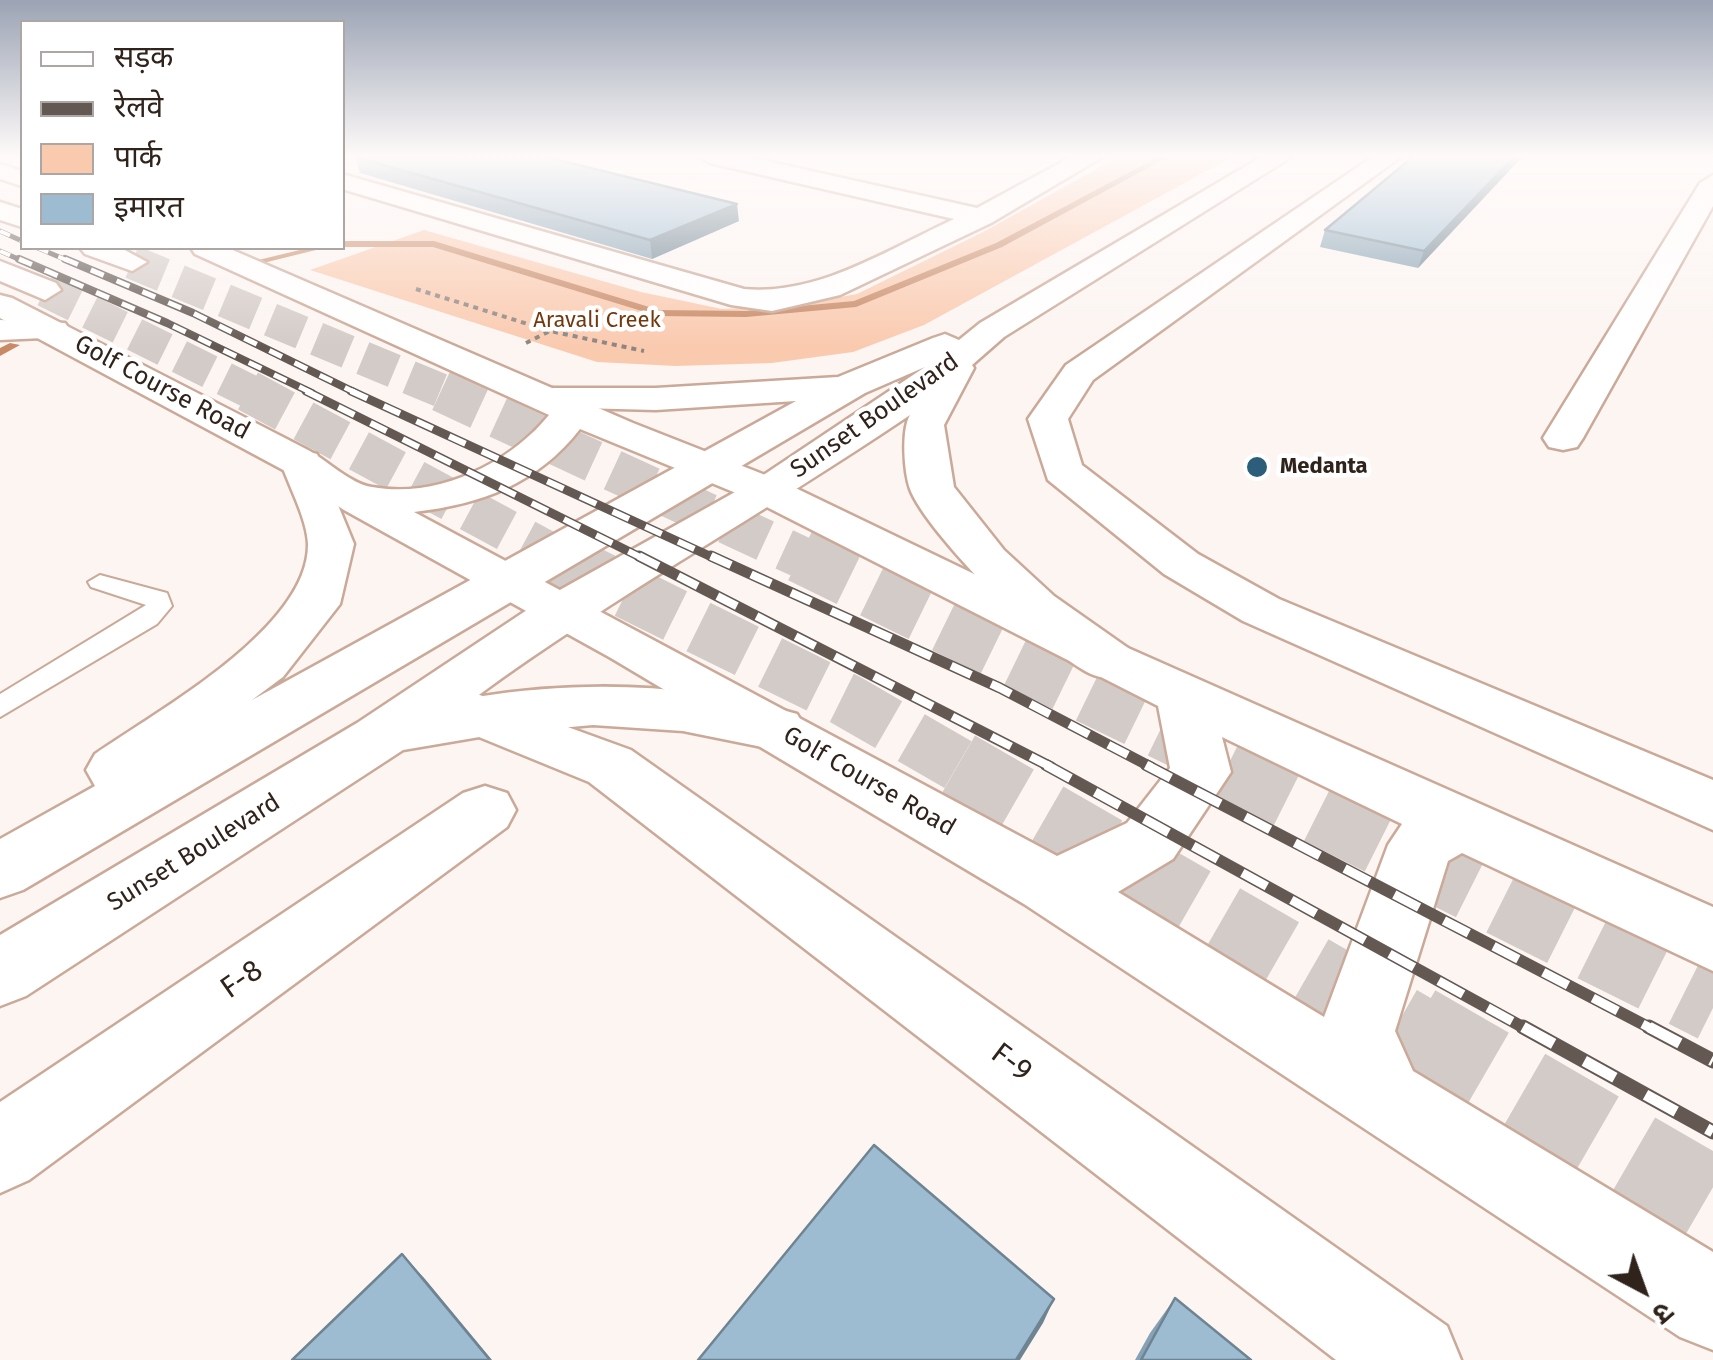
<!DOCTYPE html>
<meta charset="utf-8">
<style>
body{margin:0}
#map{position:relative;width:1713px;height:1360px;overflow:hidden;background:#fcf5f2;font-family:"Fira Sans","Noto Sans Devanagari",sans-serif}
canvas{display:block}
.legend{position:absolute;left:20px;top:20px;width:325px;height:230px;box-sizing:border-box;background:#fff;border:2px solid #aca7a4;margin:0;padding:12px 18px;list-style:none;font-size:30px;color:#2f231c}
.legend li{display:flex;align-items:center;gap:20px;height:50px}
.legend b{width:50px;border:2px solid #aca7a4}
.north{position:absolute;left:1593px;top:1240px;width:100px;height:100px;-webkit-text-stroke:8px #fff;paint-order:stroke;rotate:139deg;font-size:28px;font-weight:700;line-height:40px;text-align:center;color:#2f231c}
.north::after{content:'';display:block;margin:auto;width:35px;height:45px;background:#2f231c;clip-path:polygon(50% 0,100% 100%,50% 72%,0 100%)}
</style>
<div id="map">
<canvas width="1713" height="1360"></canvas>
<ul class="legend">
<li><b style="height:12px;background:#fff"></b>सड़क</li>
<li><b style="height:12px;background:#635852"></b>रेलवे</li>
<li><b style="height:28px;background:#facaaf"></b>पार्क</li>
<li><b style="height:28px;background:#9dbcd1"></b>इमारत</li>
</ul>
<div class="north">उ</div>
</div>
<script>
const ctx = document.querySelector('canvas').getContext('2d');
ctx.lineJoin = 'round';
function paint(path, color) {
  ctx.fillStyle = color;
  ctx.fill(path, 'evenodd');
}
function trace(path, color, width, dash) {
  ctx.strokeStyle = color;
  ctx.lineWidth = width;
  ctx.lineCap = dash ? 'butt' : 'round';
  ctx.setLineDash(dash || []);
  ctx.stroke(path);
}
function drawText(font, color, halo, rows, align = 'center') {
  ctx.font = font + ' "Fira Sans",sans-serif';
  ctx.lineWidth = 9;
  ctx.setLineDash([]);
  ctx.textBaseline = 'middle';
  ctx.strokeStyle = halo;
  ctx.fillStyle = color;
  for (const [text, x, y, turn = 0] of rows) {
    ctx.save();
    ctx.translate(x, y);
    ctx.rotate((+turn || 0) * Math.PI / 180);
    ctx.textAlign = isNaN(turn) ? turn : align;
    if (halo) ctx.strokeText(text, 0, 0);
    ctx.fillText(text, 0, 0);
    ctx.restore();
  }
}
paint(new Path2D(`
 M1120,156h114l-310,169 -71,27 -81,11 -96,3 -79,-4 -287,-92 114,-40 217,62 81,17 68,-3 67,-12 126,-62z`), '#facaaf');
paint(new Path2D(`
 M1160,156h10l-168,91 -146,60 -110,10 -88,-1 -225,-69h-91v-6h92l225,69 87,1 108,-10 142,-58z
 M308,248h16l-69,17 -5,-3z
 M10,343l10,2 -20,11v-8z`), '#c88965');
trace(new Path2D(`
 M132,262l315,131
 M45,290l208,103`), '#d3cbc7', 34, [34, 16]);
trace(new Path2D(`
 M248,391l312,168
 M441,391l364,168`), '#d3cbc7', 42, [42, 21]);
trace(new Path2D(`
 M555,556l291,144 116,67
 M800,556l433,211`), '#d3cbc7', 54, [54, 26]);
trace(new Path2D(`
 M958,765l460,265
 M1228,765l485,243`), '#d3cbc7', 68, [68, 34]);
trace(new Path2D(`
 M1414,1027l299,173`), '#d3cbc7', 85, [85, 42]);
const service = new Path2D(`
 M100,575l67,18 5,13 -15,18 -157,93v-23l146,-89 -55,-18 -3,-5z`);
const minor = new Path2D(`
 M698,156h46l233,52 96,-52h31l-113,67 -151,72 -68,16 -41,-6 -389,-116v-15l402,115c74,7 145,-40 210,-70l-244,-56z
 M1374,156h28l-309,224 -25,39 14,46 116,89 81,45 434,181v50l-470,-209 -79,-47 -116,-94 -20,-61 38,-54z
 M1713,175v31l-130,232 -6,9 -14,3 -14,-3 -6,-9 157,-255z
 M0,320l65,3 5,7 -5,7 -65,3z
 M485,786l22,7 9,17 -9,17 -478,353 -29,13v-91l463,-309z`);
const tertiary = new Path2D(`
 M0,164l22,7v15l-22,-7z
 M191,248h37l405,175 150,59 345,166 585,259v64l-251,-118 -14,8 -53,170 18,40 300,181v98l-33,-13 -656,-433 -413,-246 -267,-148 -57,-38 -287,-154v-23l12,3c98,50 196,100 294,151 20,10 44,35 66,38 65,12 137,-23 177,-72l-354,-161zM580,429l173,71 405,206 12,62 -43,55 -70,33 -643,-344c68,-8 123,-28 166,-83zM1222,737l180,87 -14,21 -64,172 -206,-125 55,-33 58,-87z
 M477,694l154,56 816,576 14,34h-125l-747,-578 -132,-54 -9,-14 9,-14z`);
const secondary = new Path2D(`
 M1263,156h30l-289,181 -32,28 2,3 -30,57 10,62 50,63 50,46 74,52 8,13 -8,13c-13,3 -24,6 -37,0 -43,-20 -164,-140 -181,-185 -6,-17 -9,-59 0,-74 -143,97 -295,180 -434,282 107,-17 217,-14 321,17l9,15 -9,15 -20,6 -94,-19 -90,-6 -90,8 -100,17 -377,246 -26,10v-71l357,-212 185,-123 211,-118 172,-115 -60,26 -842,497 -23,8v-59l95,-53 -9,-16 9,-16c62,-43 214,-126 213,-210 -1,-25 -19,-58 -27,-81l6,-9 15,-4 15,4 37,90 -14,60 -57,73 -31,23 544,-299 -140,9 -116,-3 -13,-3 -6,-8 6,-8h129l182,-11 95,-39 12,-4 14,6 21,-17z
 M0,202l22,7v18l-22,-7z
 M80,248h41l26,14 -15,9 -47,-17z
 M0,261l56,22 5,7 -16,10 -45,-19z`);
trace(service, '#caa998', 4);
trace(minor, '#caa998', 5);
trace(tertiary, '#caa998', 5);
trace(secondary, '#caa998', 5);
trace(new Path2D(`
 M416,289l134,42
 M526,343l24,-12 94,20`), '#8e8580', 4, [5, 5]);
paint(service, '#fff');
paint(minor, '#fff');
paint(tertiary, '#fff');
paint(secondary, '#fff');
const railFar5 = new Path2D(`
 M0,231l22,10
 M38,248l33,14
 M0,251l25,11`);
const railFar4 = new Path2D(`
 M19,259l148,64 145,70
 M65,259l128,54 163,80`);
const railFar3 = new Path2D(`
 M306,391l338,168
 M351,391l365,168`);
const railFar2 = new Path2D(`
 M639,556l412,211
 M711,556l289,132 151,79`);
const railFar1 = new Path2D(`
 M1046,765l482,265
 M1146,765l508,265`);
const rail = new Path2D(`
 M1523,1027l190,105
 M1649,1027l64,34`);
trace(railFar5, '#635852', 5);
trace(railFar4, '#635852', 8);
trace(railFar3, '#635852', 9);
trace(railFar2, '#635852', 11);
trace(railFar1, '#635852', 12);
trace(rail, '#635852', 15);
trace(railFar5, '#fff', 4, [11]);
trace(railFar4, '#fff', 5, [14]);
trace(railFar3, '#fff', 6, [18]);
trace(railFar2, '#fff', 8, [22]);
trace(railFar1, '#fff', 9, [28]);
trace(rail, '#fff', 11, [35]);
paint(new Path2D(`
 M1523,156l-105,112 -98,-21 5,-17z
 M355,157l384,64 -87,38 -292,-86z
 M1175,1298l76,62h-116l15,-27z`), '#87a2b4');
paint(new Path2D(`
 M1515,156h8l-105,112 6,-17z
 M737,204l2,17 -87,38 -2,-19z
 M402,1254l23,25 67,81h-2z
 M1054,1299l-11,24 -23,37h-4z`), '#6e8492');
const building = new Path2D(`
 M542,156l195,48 -87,36 -295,-83z
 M1414,156h101l-91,95 -99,-21z
 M874,1145l180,154 -38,61h-318z
 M402,1254l88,106h-198z
 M1175,1298l76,62h-110z`);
paint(building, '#9dbcd1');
trace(building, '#6e8492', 2.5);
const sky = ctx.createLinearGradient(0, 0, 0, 347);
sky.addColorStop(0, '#9ba3b4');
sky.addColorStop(0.45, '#fefaf9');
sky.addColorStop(1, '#fefaf900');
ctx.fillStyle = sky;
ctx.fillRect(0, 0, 1713, 347);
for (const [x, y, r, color] of [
 [1257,467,12,"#2c5d7b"]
]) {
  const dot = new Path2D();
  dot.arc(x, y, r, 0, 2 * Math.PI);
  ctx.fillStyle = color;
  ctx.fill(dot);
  trace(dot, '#fff', 4);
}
drawText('22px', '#73380e', '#fff', [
 ["Aravali Creek",597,321]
]);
drawText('bold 22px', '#2f231c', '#fff', [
 ["Medanta",1280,467]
], 'left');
drawText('25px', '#2f231c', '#fff', [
 ["Golf Course Road",162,388,28],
 ["Sunset Boulevard",875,416,-35],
 ["Golf Course Road",869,782,30],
 ["Sunset Boulevard",194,853,-32]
]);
drawText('30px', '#2f231c', '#fff', [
 ["F-8",242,980,-35],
 ["F-9",1011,1063,37]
]);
</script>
